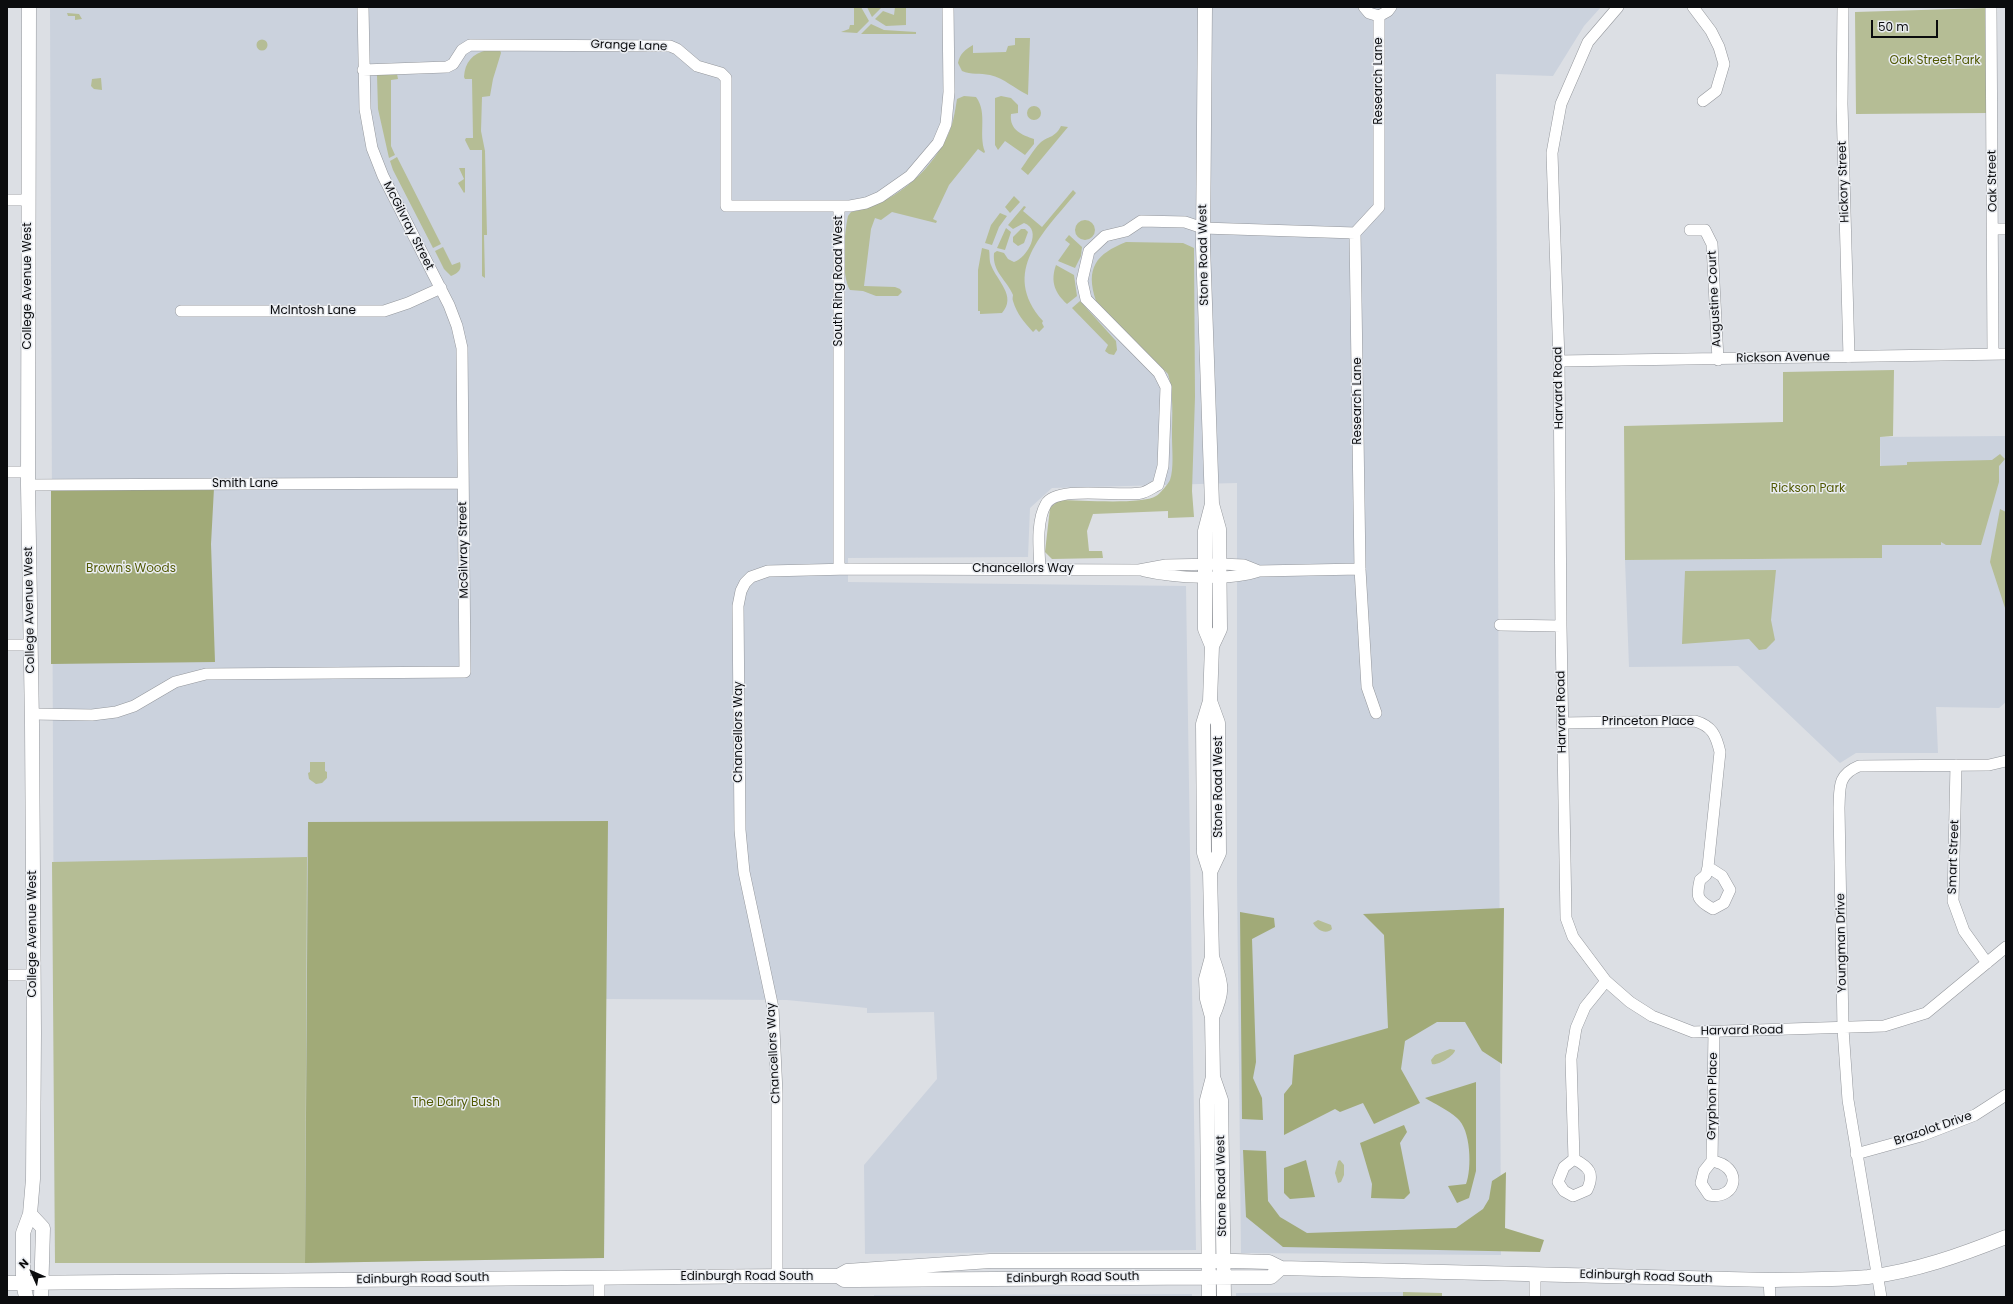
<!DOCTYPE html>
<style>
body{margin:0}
#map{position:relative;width:2013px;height:1304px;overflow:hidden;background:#dcdfe4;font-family:Poppins,sans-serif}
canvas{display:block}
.frame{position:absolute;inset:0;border:8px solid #0b0c0e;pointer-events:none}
.north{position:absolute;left:12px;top:1252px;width:40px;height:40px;-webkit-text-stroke:3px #e9ecf1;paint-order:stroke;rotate:315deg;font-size:11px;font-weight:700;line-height:16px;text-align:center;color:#0b0c0e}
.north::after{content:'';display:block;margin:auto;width:14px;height:18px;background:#0b0c0e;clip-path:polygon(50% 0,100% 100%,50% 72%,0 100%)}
.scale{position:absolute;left:1871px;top:20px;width:67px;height:18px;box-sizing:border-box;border:2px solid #0b0c0e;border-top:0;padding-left:5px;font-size:12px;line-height:14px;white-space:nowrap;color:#0b0c0e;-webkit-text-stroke:3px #e9ecf1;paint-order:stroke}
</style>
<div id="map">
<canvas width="2013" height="1304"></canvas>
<div class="frame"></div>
<div class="north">N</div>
<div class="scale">50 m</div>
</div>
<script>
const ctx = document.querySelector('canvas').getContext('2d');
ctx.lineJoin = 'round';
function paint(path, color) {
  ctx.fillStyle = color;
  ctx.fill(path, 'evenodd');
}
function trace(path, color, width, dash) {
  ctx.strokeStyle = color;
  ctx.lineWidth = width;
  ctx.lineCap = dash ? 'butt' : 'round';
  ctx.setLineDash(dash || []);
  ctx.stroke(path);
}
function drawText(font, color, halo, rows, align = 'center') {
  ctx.font = font + ' Poppins,sans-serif';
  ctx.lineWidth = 3;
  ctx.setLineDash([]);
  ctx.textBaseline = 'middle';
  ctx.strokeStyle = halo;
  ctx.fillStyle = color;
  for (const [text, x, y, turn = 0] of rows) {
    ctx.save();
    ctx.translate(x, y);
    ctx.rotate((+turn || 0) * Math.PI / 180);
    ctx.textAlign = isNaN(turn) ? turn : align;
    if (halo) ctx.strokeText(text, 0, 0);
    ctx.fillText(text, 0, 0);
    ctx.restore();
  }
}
paint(new Path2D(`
 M50,7h1551l-17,19 -31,50 -57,-2 5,1181 -260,-2 -4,-371v-399l-185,5 -22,20 -2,49 -180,1v24l338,4 10,664 -331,4 -1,-89 73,-86 -3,-67 -67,1v-5l-80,-8 -181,-1 -2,259 -299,5h-250z
 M2006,436v266l-7,6 -63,-1 2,46h-82l-16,10 -102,-97 -109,1 -4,-107 257,-2 -2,-121z
 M1403,1292v5h-167v-4z
 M1192,1294v3h-318v-2h14z`), '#cbd2dd');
paint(new Path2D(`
 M854,7h7l8,14 -12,12 -16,-1 8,-3 1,-4h4z
 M867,7h13l1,1 -9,9z
 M895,7h11v18l-20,1 -11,-7 8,-8 11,4z
 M1987,8l1,105 -132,1 -1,-102z
 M67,13l12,1 3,5 -7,1v-4h-7z
 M871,24l13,6 32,2v2h-55z
 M1015,38h15l-2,57c-13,-6 -24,-17 -38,-20 -10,-2 -19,0 -28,-4l-4,-8c2,-10 7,-13 15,-18v8l33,-1 2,-6 7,-1z
 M256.5 45a5.5 5.5 0 1 1 11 0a5.5 5.5 0 1 1-11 0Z
 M487,50h13l1,3 -8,26 -3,17 -8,1 -1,34 4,20 2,84h-3l1,43 -3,-2v-126h-12l-5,-10 1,-2h7l-1,-59h-7l-1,-2c1,-15 8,-23 23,-27z
 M397,74l1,5 -7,1v66l4,9 -6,3 -11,-49 -1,-34z
 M101,78l1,12 -8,-1 -3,-3 1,-7z
 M964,96l12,1c12,16 2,37 9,55l-1,1 -6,-4 -29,36 -16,34 4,2 -1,2 -44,-11 -11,8 -6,-2 -4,11 -7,57 31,1 5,2 2,3 -4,4h-22l-13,-5 -13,-1c-9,-15 -6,-56 -2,-74l3,-4c40,-7 78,-38 96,-75 6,-12 8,-25 10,-38z
 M1001,96l10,2 7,7v8l-7,1c-2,16 11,21 23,25v5l-9,11 -20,-14 -7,9 -3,-5v-47z
 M1027 113a7 7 0 1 1 14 0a7 7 0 1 1-14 0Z
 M1061,126l7,1 -40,48 -7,-6c6,-8 12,-19 19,-26 8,-7 15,-5 21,-17z
 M397,157l44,87 -8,4 -40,-78 -3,-9z
 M465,168v24l-1,1 -6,-10 6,-4 -5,-11z
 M1073,190l3,3c-32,39 -77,79 -33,128l-1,2 2,4 -5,5 -3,-3 -3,3c-9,-10 -16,-18 -20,-31 -1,-2 0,-5 0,-6 -6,-15 -21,-23 -19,-42l3,-2 7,2 4,6 6,3c13,-4 29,-32 10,-39l-11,6 -5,-4 16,-19 2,1 -3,4 19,16z
 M1014,196l6,6 -10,11 -5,-6z
 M1000,213l7,3 -8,11 -7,18 -7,-2 6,-18z
 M1075 230a10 10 0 1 1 20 0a10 10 0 1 1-20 0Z
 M1006,228l5,4 -6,18 -8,-2z
 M1021,229h4l3,3 -4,11 -6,3 -5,-4v-5z
 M1069,235l13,12 -1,9 -6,12 -17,-7 12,-17 -5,-4z
 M1126,242l57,1 11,5 1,149 -3,94 2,26 -26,1v-7l-75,3 -6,17 2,20h13l1,7 -51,1 -7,-7 5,-44 9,-8c20,0 83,5 97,-4 4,-2 12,-12 14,-16 4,-12 2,-30 2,-43 0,-20 2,-44 -4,-63l-72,-73c-11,-33 0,-47 30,-59z
 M443,247l9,18 8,-3c2,7 -1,11 -9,14l-7,-7 -9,-18z
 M982,248l7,2c1,4 0,11 2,15 6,16 26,31 11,48l-22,1v-3h-2v-41z
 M1056,265l18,10 3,21 -10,8c-12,-11 -17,-22 -11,-39z
 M1080,301l36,40 1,9 -3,5 -5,-1 -4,-3 3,-6 -36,-37z
 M1894,370l-1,66 -13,1v29l27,-1v-3l85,-2 8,-6 5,5 -6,7v16l-18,63h-35l-5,-3v3h-59v13l-257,2 -1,-134 159,-4v-50z
 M2000,509l6,3v99l-16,-49z
 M1776,570l-5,50 4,20 -9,9 -7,1 -10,-11 -67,5 3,-73z
 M310,762h15v9l2,1v6l-5,5 -6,1 -7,-5 -1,-6 2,-1z
 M307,857l-2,406h-250l-3,-401z
 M1318,920l13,5 1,4c-6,6 -15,1 -19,-6z
 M1450,1049l5,1c0,5 -17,16 -23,14l-1,-4 4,-5z
 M1340,1160l4,5v10l-3,7 -3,1 -3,-10 3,-12z
 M1403,1292l39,1v4h-39z`), '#b5bd95');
paint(new Path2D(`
 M214,488l-3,56 4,118 -164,2v-175z
 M608,821l-4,437 -299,5 3,-441z
 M1504,908l-2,156 -20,-13 -17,-29h-28l-32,19 -4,28 19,34 -46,21 -11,-21 -23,9 -5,-3 -51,26v-41l8,-10 2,-29 94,-27 -4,-93 -21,-21z
 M1240,912l34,6 1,9 -23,12 4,123 -3,16 9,20 1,22 -21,-1z
 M1476,1082v89l-7,27 -12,5 -9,-17 18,-2c6,-15 5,-55 -9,-66 -9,-8 -22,-14 -32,-20z
 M1404,1125l3,7 -7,11 10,50 -6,6 -33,-1 1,-14 -12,-41z
 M1243,1150l23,1 2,50 12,16 27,16 149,-5 27,-19 6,-10 3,-18 14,-9 -1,56 39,12 -4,12 -257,-5 -37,-30z
 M1306,1160l9,37 -25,2 -6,-6v-25z`), '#a1aa78');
const minor = new Path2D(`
 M1364,7l5,6 10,3 9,-5 3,-4
 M1618,7l-30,35 -27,62 -9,49 7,208 2,265 5,292 7,19 33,44 24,21 22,14 41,16 191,-6 42,-13 80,-66
 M1693,7l18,24 8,16 5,17 -8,27 -13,10
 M1843,7l-1,97 7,253
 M1991,7l2,347
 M363,70l84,-3 6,-3 9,-14 8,-5 200,1 7,3 20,17 24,7 5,5v128h124l16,-3 14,-6 30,-21 28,-33 8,-19 3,-32 -1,-85
 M7,200h21
 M839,207v362
 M1994,229h12
 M1690,230h15l7,14 6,116
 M181,311h203l24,-8 33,-15
 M1559,361l447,-7
 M7,472h21
 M28,485l435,-2
 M1040,568c-1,-19 -4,-47 6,-64 11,-19 74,-7 95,-11 6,-1 12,-6 17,-8l5,-19 3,-79 -7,-14 -73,-74 -4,-18 7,-30 16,-15 21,-5 15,-10 44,1 18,6 152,5
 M1144,571c30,7 86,10 115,0l101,-2
 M1500,625l61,1
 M7,645h23
 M1376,713l-9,-26 -7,-118 -5,-336 24,-26v-191
 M32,714l60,1 24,-3 18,-6 41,-24 31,-8 259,-2 -3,-324 -5,-22 -8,-21 -66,-129 -11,-28 -7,-39 -2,-102
 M1562,723l133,-2c17,5 21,14 25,31l-12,115 -2,8 -6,5c-4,17 -3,20 13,29l11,-6 6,-13 -8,-14 -14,-9
 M1956,765l-3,136 11,30 23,32
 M7,975h26
 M1856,1154l65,-18 54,-21 31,-20
 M1574,1159c15,8 21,14 13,31l-14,6 -9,-5 -6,-9 6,-15 10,-8 -3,-100 5,-31 9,-21 21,-26
 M1712,1161c31,5 26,39 -3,34l-8,-12 3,-12 8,-10 2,-129
 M777,1277v-184l-4,-85 -29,-136 -4,-42 -2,-224 3,-15 4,-8 6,-6 17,-6 82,-2 289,1 27,-5 54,-1 24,1 15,6
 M599,1278v19
 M1769,1280l1,17
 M1535,1297v-23
 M1881,1297l-33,-197 -5,-71 -4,-221c1,-20 -2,-33 20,-42l130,-1 17,-4`);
const major = new Path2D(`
 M1205,7l-2,239 9,258 7,25 1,100 -8,17 -2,55 -7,23 1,129 6,19 2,85 -6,22 1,20 5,18 1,60 8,23 3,197
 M1212,504l-7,27v98l7,17
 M1210,701l8,22 1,130 -9,19
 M1212,1017c12,-26 10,-33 0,-60
 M30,1214l13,14 -2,69
 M838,1276l9,-5 143,-10h245l34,1 12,6 488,12c33,-1 66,0 99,-3 48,-6 93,-22 138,-40
 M7,1283l780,-7h51l6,4h12l415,-3 10,-9
 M26,1297l-3,-14v-50l7,-19 3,-35 1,-146 -2,-309 -4,-239 1,-478
 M1209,1297l-2,-197 6,-23`);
trace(minor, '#94979c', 12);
trace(major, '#94979c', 15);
trace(minor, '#fff', 11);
trace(major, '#fff', 14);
drawText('12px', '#0b0c0e', '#e9ecf1', [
 ["Grange Lane",629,46,2],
 ["Research Lane",1379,81,-90],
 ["Oak Street",1993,181,-91],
 ["Hickory Street",1844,182,-92],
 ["McGilvray Street",408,226,63],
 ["Stone Road West",1204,255,-91],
 ["South Ring Road West",839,281,-90],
 ["College Avenue West",28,286,-90],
 ["Augustine Court",1715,299,-93],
 ["McIntosh Lane",313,311],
 ["Rickson Avenue",1783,358,-1],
 ["Harvard Road",1559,388,-91],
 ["Research Lane",1358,401,-90],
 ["Smith Lane",245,484],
 ["McGilvray Street",464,550,-91],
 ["Chancellors Way",1023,569],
 ["College Avenue West",30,610,-91],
 ["Harvard Road",1562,712,-91],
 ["Princeton Place",1648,722],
 ["Chancellors Way",739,732,-90],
 ["Stone Road West",1219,787,-90],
 ["Smart Street",1954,857,-88],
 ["College Avenue West",33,934,-90],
 ["Youngman Drive",1842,943,-91],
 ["Harvard Road",1742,1031,-1],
 ["Chancellors Way",774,1053,-93],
 ["Gryphon Place",1713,1096,-89],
 ["Brazolot Drive",1933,1129,-19],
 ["Stone Road West",1222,1186,-91],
 ["Edinburgh Road South",747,1277],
 ["Edinburgh Road South",1646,1277,2],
 ["Edinburgh Road South",1073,1278,-1],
 ["Edinburgh Road South",423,1279,-1]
]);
drawText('12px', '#515903', '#e9ecf1', [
 ["Oak Street Park",1935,61],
 ["Rickson Park",1808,489],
 ["Brown's Woods",131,569],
 ["The Dairy Bush",456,1103]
]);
</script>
